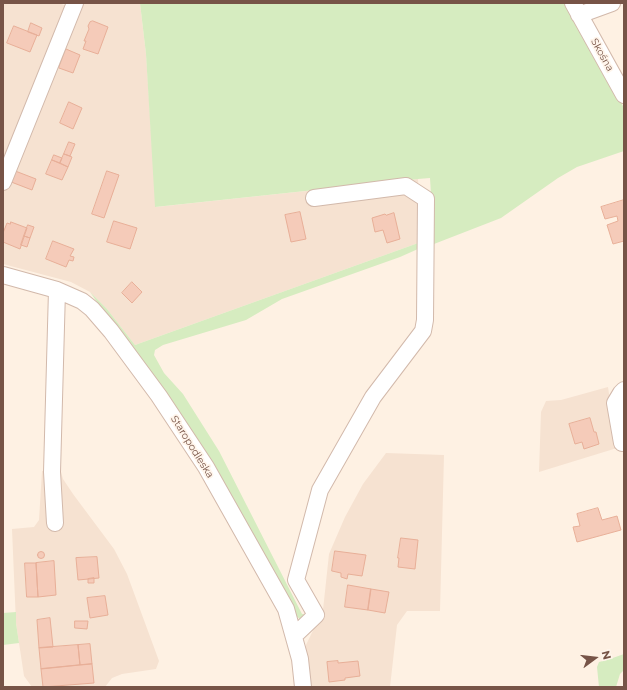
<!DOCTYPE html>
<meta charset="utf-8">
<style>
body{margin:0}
#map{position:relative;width:627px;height:690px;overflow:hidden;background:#fef1e3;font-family:Montserrat,sans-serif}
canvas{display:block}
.frame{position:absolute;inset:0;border:4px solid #775447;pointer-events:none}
.north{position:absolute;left:575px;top:638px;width:40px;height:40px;-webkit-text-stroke:3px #fff5eb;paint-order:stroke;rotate:75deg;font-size:11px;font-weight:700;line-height:16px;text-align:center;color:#775447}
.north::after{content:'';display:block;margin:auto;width:14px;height:18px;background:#775447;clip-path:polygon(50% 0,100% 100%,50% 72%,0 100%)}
</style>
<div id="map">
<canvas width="627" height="690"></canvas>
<div class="frame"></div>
<div class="north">N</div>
</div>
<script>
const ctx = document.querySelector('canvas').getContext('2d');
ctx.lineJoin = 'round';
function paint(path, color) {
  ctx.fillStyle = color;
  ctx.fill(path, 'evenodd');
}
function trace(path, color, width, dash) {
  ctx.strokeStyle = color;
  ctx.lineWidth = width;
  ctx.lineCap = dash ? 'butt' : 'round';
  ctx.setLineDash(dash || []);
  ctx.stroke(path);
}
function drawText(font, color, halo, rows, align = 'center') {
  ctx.font = font + ' Montserrat,sans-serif';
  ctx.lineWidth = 3.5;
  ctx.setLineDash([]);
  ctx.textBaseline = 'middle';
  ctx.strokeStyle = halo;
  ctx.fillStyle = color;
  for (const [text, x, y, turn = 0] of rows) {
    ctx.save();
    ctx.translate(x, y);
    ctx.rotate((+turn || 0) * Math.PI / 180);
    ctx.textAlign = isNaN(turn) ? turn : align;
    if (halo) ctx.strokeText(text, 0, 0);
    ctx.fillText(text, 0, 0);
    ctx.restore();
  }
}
paint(new Path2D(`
 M3,3h56l10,4 2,-4h69l6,51 10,153 262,-28 3,63 -286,103 -28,-36 -17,-17 -19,-10 -68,-18z
 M608,387l9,61 -78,24 2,-60 5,-11 15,-1z
 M386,453l58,2 -4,156h-33l-10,14 -7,62h-80l-5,-40 18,-37 6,-56 16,-37 18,-33z
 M42,471l19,1 2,7 10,15 41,55 13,25 32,87 -3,8 -34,5 -10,4 -7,9h-73l-8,-11 -8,-53 -4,-94 22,-2 5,-7z`), '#f6e2d1');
paint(new Path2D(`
 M140,3h424l27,41 33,64v43l-47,16 -19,11 -57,40 -67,26 -4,-66 -12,1 -263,28 -9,-153z
 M421,242l-3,7 -18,8 -118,42 -36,21 -83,25 -8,5 -1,5 10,18 19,21 36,57 83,163 7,1 -8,5 -5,-4 -39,-75 -36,-62 -131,-187 17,17 28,36z
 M16,612v11l3,20 -16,2v-32z
 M624,654v16l-4,4 -4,13h-17l-2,-20 2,-5 8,-2z`), '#d6ecc0');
const building = new Path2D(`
 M93,21l15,6 -10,27 -15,-5 3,-8h-2l5,-12 -1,-3 2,-4z
 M31,23l11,5 -3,8 -11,-4z
 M14,26l23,9 -7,17 -23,-9z
 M66,49l14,6 -7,18 -14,-5z
 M69,102l13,6 -9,21 -13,-6z
 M69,142l6,2 -5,12 -6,-2z
 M64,154l8,3 -4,10 -8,-4z
 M54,155l8,3 -2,5 -8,-3z
 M52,160l16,7 -6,13 -16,-6z
 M10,169l26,10 -4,11 -26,-10z
 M107,171l12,4 -15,43 -12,-4z
 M624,200v41l-11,3 -6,-19 11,-4 -1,-5 -12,3 -4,-12z
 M300,212l6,27 -15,3 -6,-27z
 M394,213l6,26 -13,4 -4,-13 -8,2 -3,-14 13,-4 1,1z
 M114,221l23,7 -7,21 -23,-7z
 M11,222l16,6 -7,21 -17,-7v-9l4,-10 3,1z
 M28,225l6,2 -4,11 -6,-2z
 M24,236l6,2 -3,9 -6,-2z
 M53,241l21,8 -4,7 4,1 -1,4 -4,-1 -3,7 -20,-8z
 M132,282l10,10 -10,11 -10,-10z
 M590,418l4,14h2l3,12 -15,5 -2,-7 -7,2 -6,-20z
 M598,508l4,12 15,-4 4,14 -44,12 -4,-15 7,-1 -3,-12z
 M401,538l17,2 -3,29 -17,-2 1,-9h-1z
 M335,551l31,4 -4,21 -14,-2 -1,5 -6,-2v-4l-9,-2z
 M37.5 555a3.5 3.5 0 1 1 7 0a3.5 3.5 0 1 1-7 0Z
 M97,557l2,21 -21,2 -2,-22z
 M54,561l2,34 -18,2 -2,-34z
 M25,563h11l2,34h-11z
 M94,578v5h-6v-4z
 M348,585l23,4 -3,21 -23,-3z
 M371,589l18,3 -4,21 -17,-3z
 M105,596l3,19 -18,3 -3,-20z
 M50,618l3,29 -14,1 -2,-28z
 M75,621h13l-1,8 -12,-1z
 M90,644l2,20 -12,1 -2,-20z
 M78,645l2,20 -39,4 -2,-21z
 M338,661v2l20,-2 2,15 -15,2v2l-16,2 -2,-20z
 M92,664l2,19 -51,4 -2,-18z`);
paint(building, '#f5cbb9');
trace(building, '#e8af98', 1);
const minor = new Path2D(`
 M573,3l51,92
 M579,15l33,-12
 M3,182l72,-179
 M3,275l54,15 25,11 10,8 19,22 48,65 47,71 80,142 14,50 3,28
 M622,443l-7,-40 6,-10 3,-3
 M55,523l-3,-51 5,-182
 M294,636l22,-21 -20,-35 24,-90 53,-93 50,-66 2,-11 1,-121 -20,-13 -92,12`);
trace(minor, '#d2b9ab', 18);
trace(minor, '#fff', 16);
drawText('10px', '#775447', '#fff5eb', [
 ["Skośna",602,55,61],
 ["Staropodleska",192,447,58]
]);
</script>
